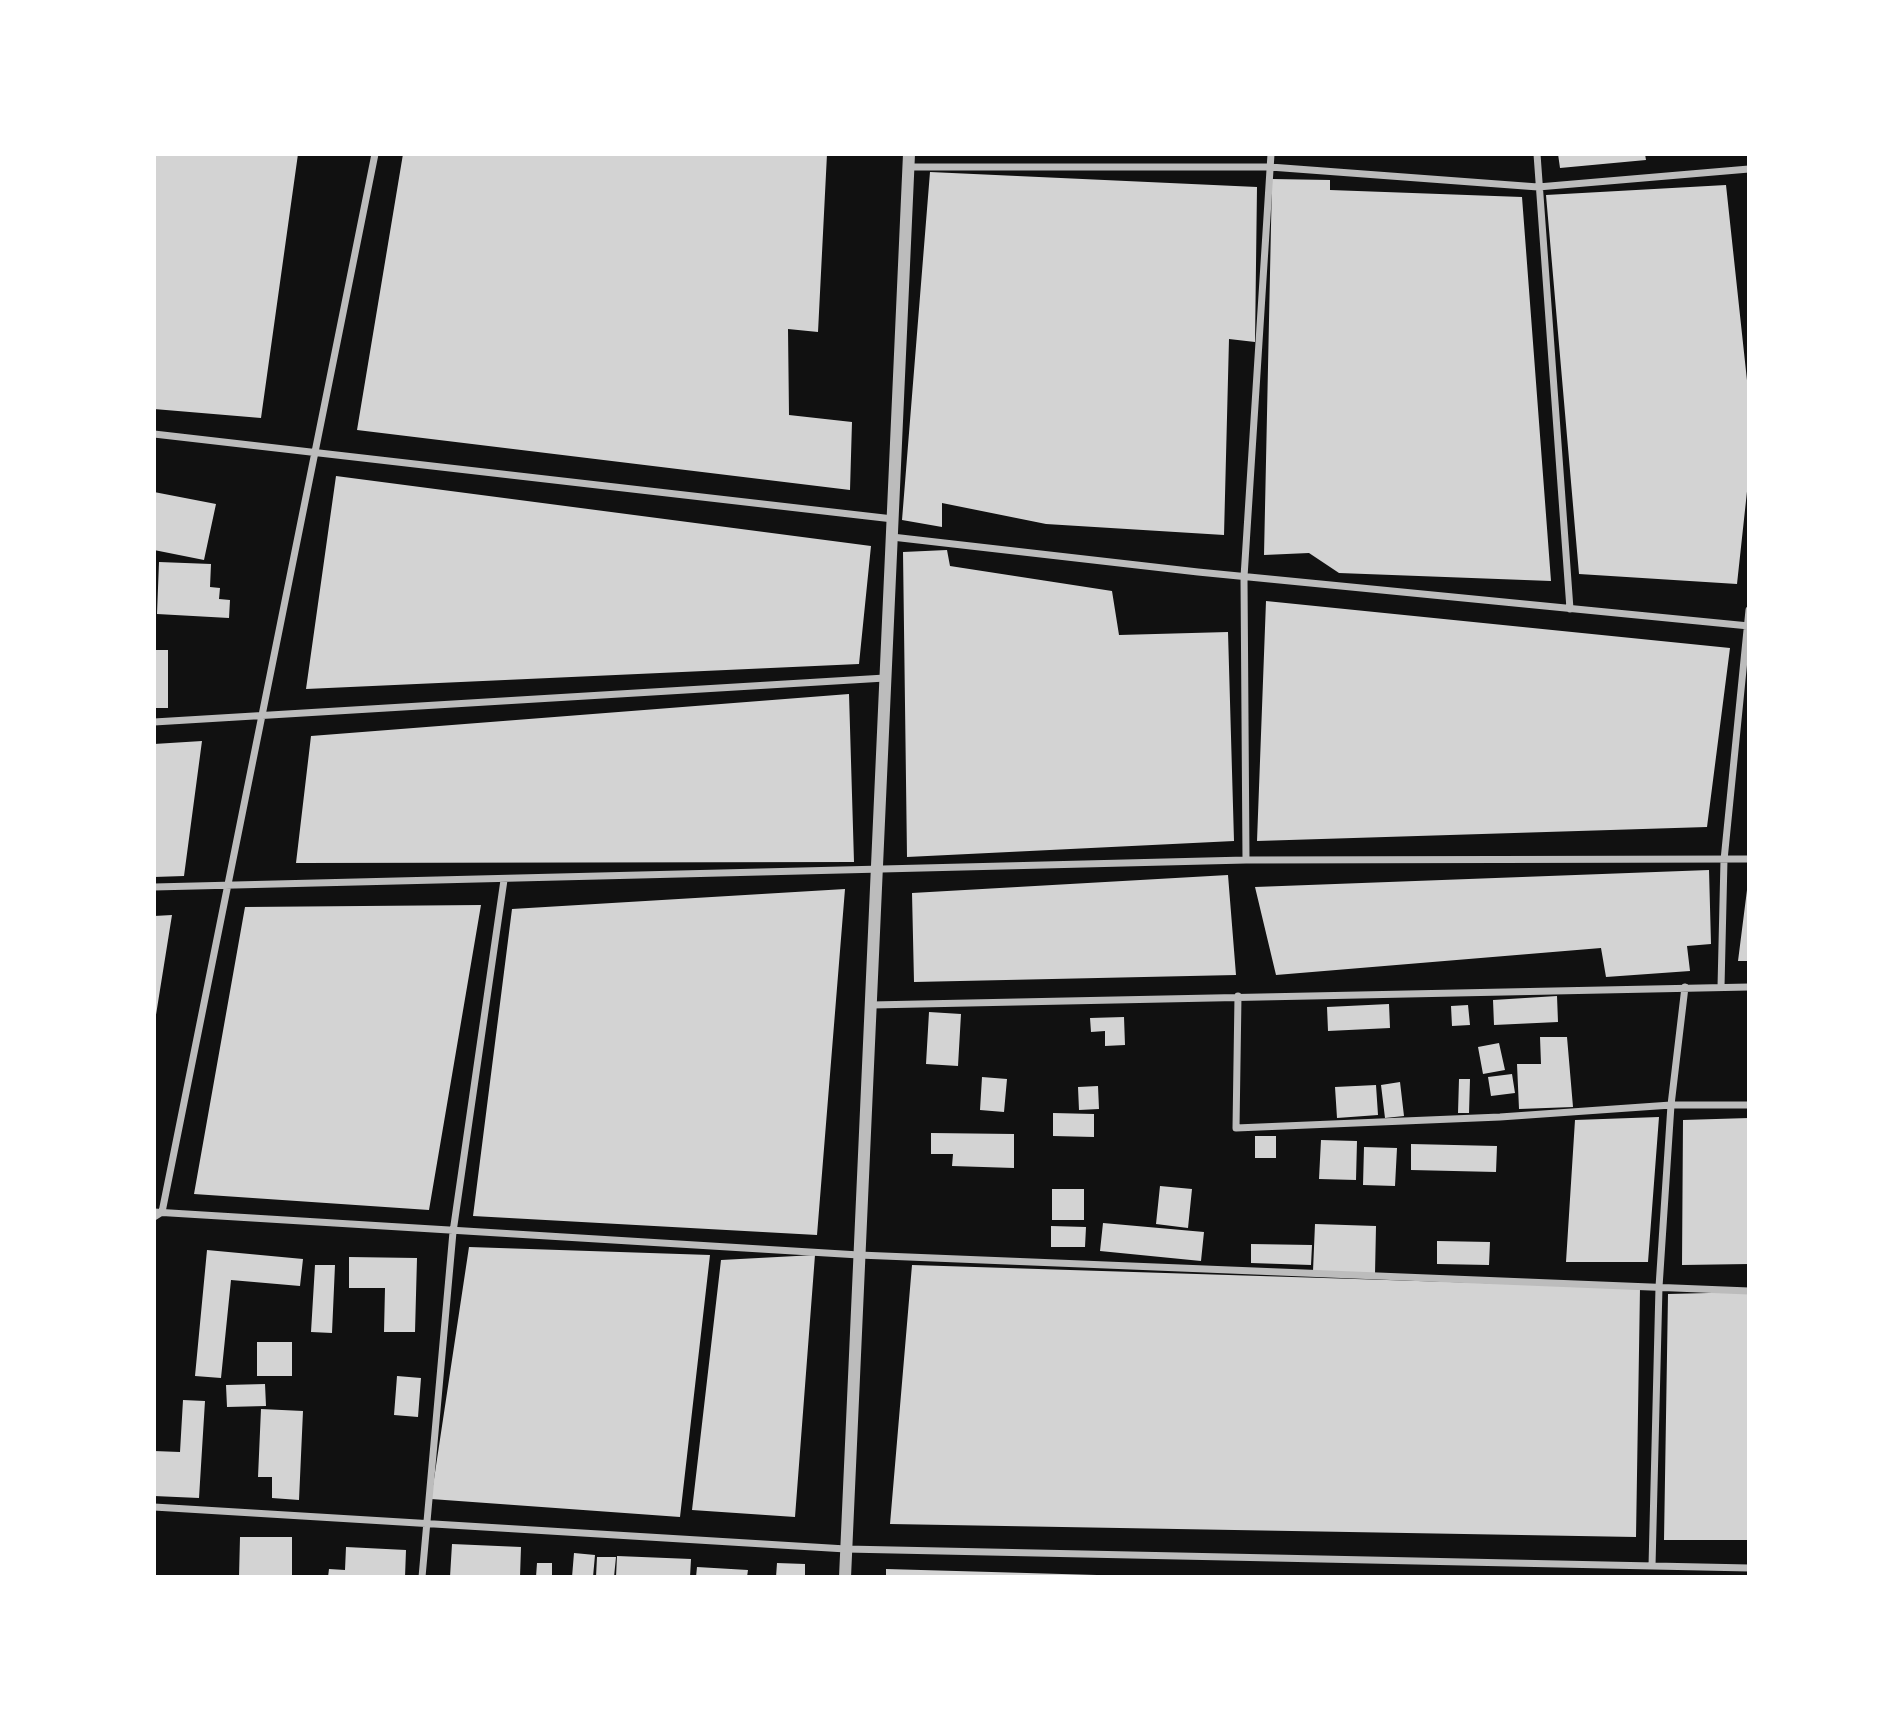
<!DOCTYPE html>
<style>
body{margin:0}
#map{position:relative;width:1903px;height:1731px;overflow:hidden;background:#111;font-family:Barlow,sans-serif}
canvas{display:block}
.frame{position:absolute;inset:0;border:156px solid #fff;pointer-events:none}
</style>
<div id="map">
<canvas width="1903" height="1731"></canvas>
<div class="frame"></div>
</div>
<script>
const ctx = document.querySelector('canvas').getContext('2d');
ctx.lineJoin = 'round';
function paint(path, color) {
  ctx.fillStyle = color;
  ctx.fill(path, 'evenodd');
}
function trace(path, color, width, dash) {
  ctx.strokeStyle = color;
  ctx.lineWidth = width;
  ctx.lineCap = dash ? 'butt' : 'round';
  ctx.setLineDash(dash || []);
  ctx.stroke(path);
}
paint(new Path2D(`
 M154,154h144l-37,264 -107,-9z
 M403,154h424l-9,178 -30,-3 1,86 63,7 -2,68 -493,-60z
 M1558,154h87l1,6 -86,8z
 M930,172l327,15 -2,155 -26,-3 -5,196 -178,-11 -104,-21v24l-40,-7z
 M1272,179l58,1v10l192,7 29,384 -212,-8 -30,-20 -45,2z
 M1726,185l23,214v74l-12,111 -158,-10 -33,-379z
 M336,476l535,70 -12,118 -553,25z
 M154,492l62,12 -12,56 -50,-10z
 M947,550l3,16 162,25 7,44 109,-3 6,209 -327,16 -4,-305z
 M159,562l52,2 -1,23 10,1 -1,11 11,1 -1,18 -72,-4z
 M1266,601l464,47 -23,179 -450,14z
 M154,650h14v58h-14z
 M849,694l5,168 -558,1 15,-127z
 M202,741l-18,135 -30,1v-133z
 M1709,870l2,74 -24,2 3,25 -84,6 -5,-29 -325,27 -21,-88z
 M1228,875l8,100 -322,7 -2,-89z
 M845,889l-28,346 -344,-19 39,-307z
 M1747,890l2,71h-11z
 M481,905l-52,305 -235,-16 51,-287z
 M172,915l-17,106 -1,-1v-104z
 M1557,996l1,26 -64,3 -1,-25z
 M1389,1004l1,24 -62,3 -1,-24z
 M1468,1005l2,20 -18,1 -1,-20z
 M929,1012l32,2 -3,52 -32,-2z
 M1124,1017l1,28 -20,1v-15l-14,1 -1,-14z
 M1540,1037h27l6,70 -54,2 -2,-45h24z
 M1499,1043l6,27 -22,4 -5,-27z
 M1512,1074l3,19 -24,3 -3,-19z
 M982,1077l25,2 -3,33 -24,-2z
 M1459,1079h11l-1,34h-11z
 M1400,1082l4,34 -19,2 -4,-33z
 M1376,1085l2,30 -41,3 -2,-31z
 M1098,1086l1,23 -20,1 -1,-23z
 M1053,1113l41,1v23l-41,-1z
 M1659,1117l-11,145h-82l9,-142z
 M1749,1118v146l-67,1 1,-145z
 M931,1133l83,1v34l-62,-2 1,-12h-22z
 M1255,1136h21v22h-21z
 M1321,1140l36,1 -1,39 -37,-1z
 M1411,1144l86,2 -1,26 -85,-2z
 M1364,1147l33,1 -2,38 -32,-1z
 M1160,1186l32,3 -4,39 -32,-4z
 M1052,1189h32v31h-32z
 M1103,1223l101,9 -3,29 -101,-10z
 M1315,1224l61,2 -1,48 -62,-3z
 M1051,1226l35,1 -1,20h-34z
 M1437,1241l53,1 -1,23 -52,-1z
 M1251,1244l61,1 -1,20 -60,-2z
 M469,1247l241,8 -30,262 -249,-18z
 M207,1250l96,9 -3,27 -69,-6 -10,98 -26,-2z
 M815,1255l-20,262 -103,-7 29,-250z
 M349,1257l68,1 -2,74h-31l1,-44h-36z
 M315,1265h20l-3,68 -21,-1z
 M912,1265l728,23 -4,249 -746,-13z
 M1749,1292v248h-85l4,-246z
 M257,1342h35v34h-35z
 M397,1376l24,2 -3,39 -24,-2z
 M265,1384l1,22 -39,1 -1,-22z
 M183,1400l22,1 -6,97 -45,-2v-45l26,1z
 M261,1409l42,2 -4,89 -27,-2v-21h-14z
 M240,1537h52v40h-53z
 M452,1544l69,3 -1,30h-70z
 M346,1547l60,3 -1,27h-77l1,-8 16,1z
 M574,1553l21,2 -2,22h-21z
 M617,1556l74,3 -1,18h-74z
 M597,1557h19l-2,20h-18z
 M537,1563h15v14h-16z
 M777,1563l28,1v13h-29z
 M697,1567l51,3 -1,7h-51z
 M886,1569l211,6v2h-211z`), '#d3d3d3');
trace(new Path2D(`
 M1537,154l33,455
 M909,167h361l268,20 211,-18
 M154,434l739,85
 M892,537l306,35 551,54
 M154,722l731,-44
 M1246,860l-2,-283 27,-423
 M154,887l1092,-27 503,-1
 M1721,987l3,-127 25,-250
 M1238,996l-2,132 264,-11 171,-12 14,-118
 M871,1005l878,-18
 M154,1212l705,43 890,36
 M154,1217l8,-5 213,-1058
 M154,1507l692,42 903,19
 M1652,1566l7,-279 12,-182h78
 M422,1577l31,-345 51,-352`), '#bcbcbc', 7);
trace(new Path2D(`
 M845,1577l64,-1423`), '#bcbcbc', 12);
</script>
